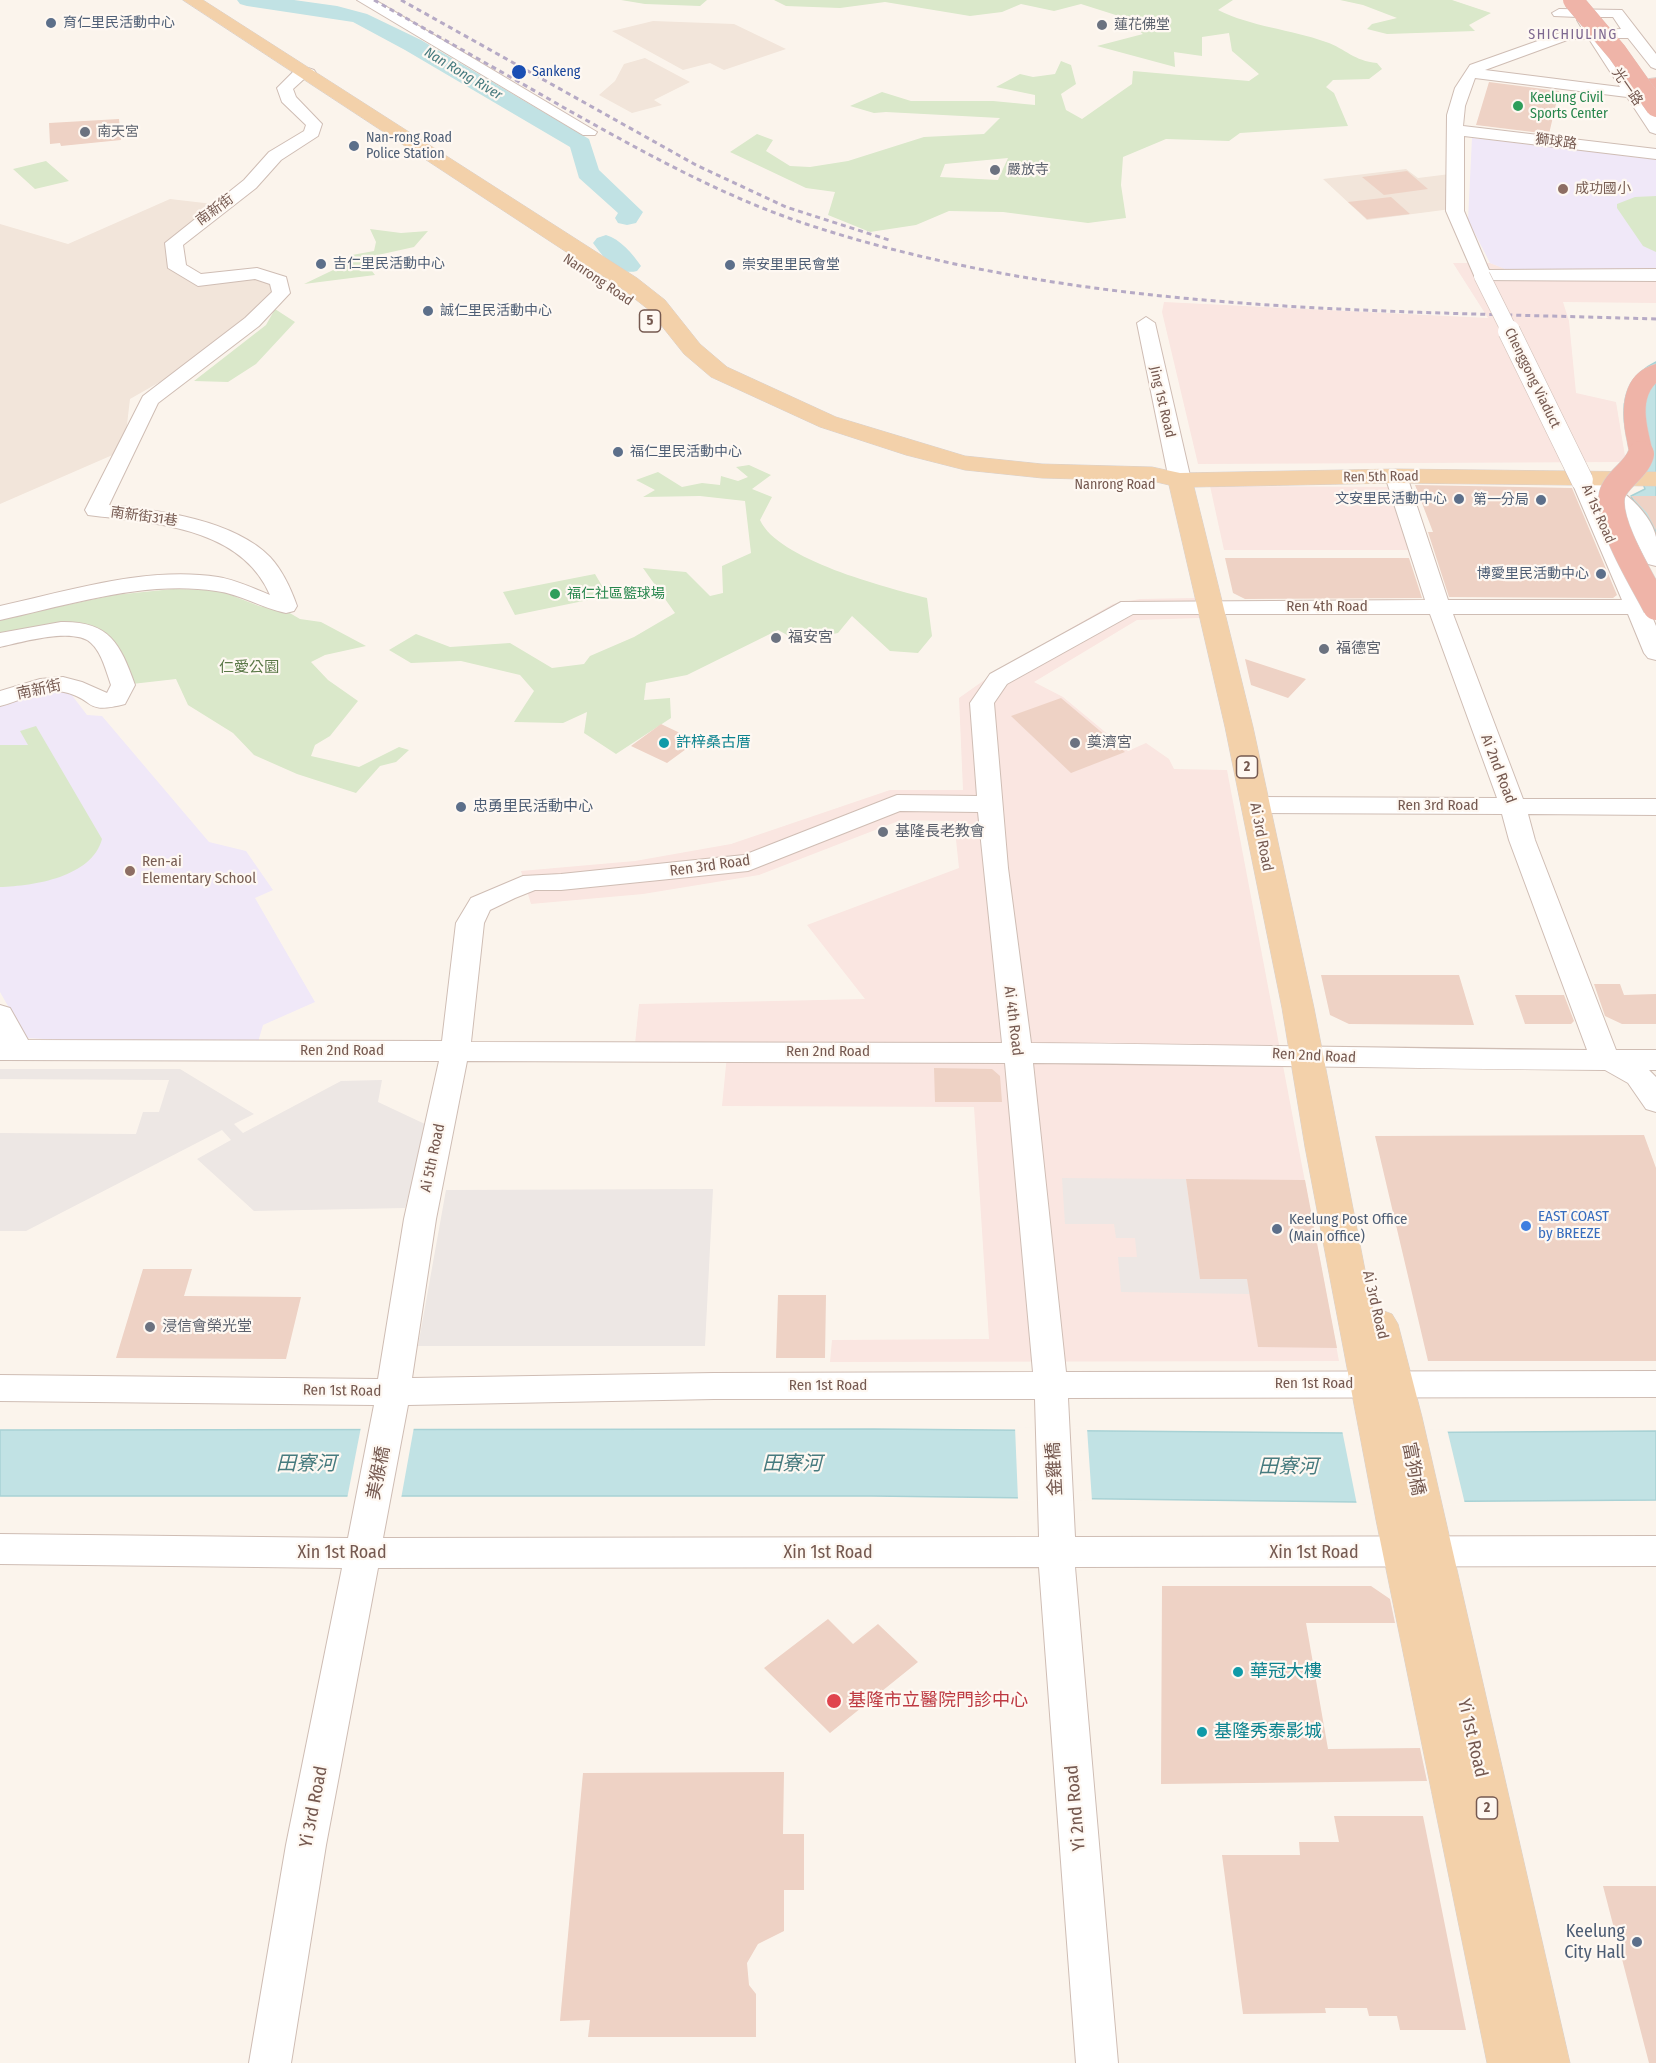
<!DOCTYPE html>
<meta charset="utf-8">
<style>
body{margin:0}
canvas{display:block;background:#fbf4ec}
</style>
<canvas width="1656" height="2063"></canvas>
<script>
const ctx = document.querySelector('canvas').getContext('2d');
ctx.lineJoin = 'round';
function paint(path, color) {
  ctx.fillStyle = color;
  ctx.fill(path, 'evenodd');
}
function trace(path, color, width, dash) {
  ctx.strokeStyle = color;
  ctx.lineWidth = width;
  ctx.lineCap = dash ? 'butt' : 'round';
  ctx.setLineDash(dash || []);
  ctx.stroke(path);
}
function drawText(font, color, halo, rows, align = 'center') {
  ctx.font = font + ' "Fira Sans Condensed","Noto Sans TC",sans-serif';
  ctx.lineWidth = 4.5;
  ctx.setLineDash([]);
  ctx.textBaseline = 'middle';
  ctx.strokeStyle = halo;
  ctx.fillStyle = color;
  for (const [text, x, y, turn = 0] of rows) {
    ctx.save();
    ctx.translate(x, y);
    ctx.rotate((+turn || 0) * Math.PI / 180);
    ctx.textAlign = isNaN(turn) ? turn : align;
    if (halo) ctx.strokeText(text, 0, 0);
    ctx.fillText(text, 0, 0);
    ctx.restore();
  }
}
paint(new Path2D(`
 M653,21l81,3 52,25 -62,21 -14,-7 -27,7 -71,-39z
 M645,58l45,24 -36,18 8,5 -30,8 -33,-18 16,-14 9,-17z
 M1406,169l12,9 32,-4 1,35 -84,11 -44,-41z
 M170,199l43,5 -39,39 3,25 21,12 59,-7 24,20 -81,66 -70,40 -6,51 -124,54v-280l68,20z`), '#f2e5da');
paint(new Path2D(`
 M1453,263h37l21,8h145v32l-93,-1 6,19 7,72 40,9 10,60 -428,2 -36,-152 2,-10 324,16z
 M1210,486l186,1 21,63h-193z
 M1195,598l5,20 -63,2 -103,62 29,15 65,54 18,-8 23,16 5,10 53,1 112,591 -509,1 2,-22 157,-1 -15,-232 -252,-1 5,-51 -93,-1 5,-50 226,-5 -58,-74 152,-57 -5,-47 -53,-1 -142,55 -116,19 -112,10 -10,-33 114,-10 96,-17 159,-54h73l-4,-92 41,-29 113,-65 27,-5z`), '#fae6e1');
paint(new Path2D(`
 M0,1069h180l74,45 -20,10 9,9 98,-52 41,-1 -4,22 49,23 -22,83 -151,3 -57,-52 34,-19 -9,-10 -196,101h-26v-98l136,1 7,-22h16l10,-32 -169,-1z
 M1062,1178l124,1 14,100h47l3,15 -129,-2 -3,-35h19l-2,-19h-19l-2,-14h-49z
 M713,1189l-8,157h-287l28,-156z`), '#ede7e4');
paint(new Path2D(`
 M1472,138l184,20v113h-146l-20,-8 -22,-43z
 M56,687l12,3 19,25 15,1 107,126 37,9 27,39 -18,8 60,104 -52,23 -5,17 -71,5 -161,-9 -26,-46v-288z`), '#f0e8f8');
paint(new Path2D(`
 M621,0h86l-7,6 -55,-2z
 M774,0h459l-15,10c34,17 72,19 108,32 20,7 28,19 51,21l5,6 -13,10 -36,1 -7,7 8,6 14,33 -108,7 -11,8 -63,-2 -43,18 -2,28 5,33 -38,5 -85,-11 -54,-1 -33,14 -46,7 -42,-17 7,-23 -29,-4 -76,-36 27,-18 16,6 -7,11 24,15 20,1 38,-6 76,-24 60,-3 16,-16 -114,-6 -12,1 -24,-7 32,-14 29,9h82l42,4v-10l-39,-8 24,-13 13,3 22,-3 6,-13 10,4 5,19 -15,10 5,16 16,9 50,-35 1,-13 116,10 10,-7 -27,-23 -3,-18 -27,4v19l-28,-4 1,15 -78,-21 46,-12 -21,-17 -41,-13 -27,7 -33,-7 -19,8 -32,4 -85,-14 -45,6 -54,-2zM1008,158l-10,22 -58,-3 5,-13z
 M1340,0h112l39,13 -22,12 6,6 -88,3 -20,-5 5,-5 25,-6 -34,-13z
 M46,161l23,20 -34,8 -22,-20z
 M1656,196v56l-13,-6 -26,-38v-4l18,-7z
 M370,229l31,4 27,-2 -14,16 -36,8 -9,12 6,8 -71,9 48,-23v-6l22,-4 2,-9z
 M275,309l20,13 -39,42 -28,18 -34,-1 72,-56z
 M749,465l22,10 -19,14 20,8 -12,23c18,40 125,67 167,78l5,38 -14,17 -28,-2 -38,-35 -14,17 -40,8 -20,-11 -91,45 -41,8 -2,17 26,-2 1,20 -55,36 -32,-21 3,-21 -24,11 -49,-1 20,-31 -14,-16 -59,-14 -50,2 -22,-13 27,-16 34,13 60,-4 42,25 32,-4 6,-8 44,-19 41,-24 -32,-45 43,4 24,24 13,-3 -1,-27 29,-13 -6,-52 -45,-5 -57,1 12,-7 -19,-10 22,-8 24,15 20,-4 18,2 1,-9 17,5 10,-4 -12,-10z
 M595,574l13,22 -93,19 -12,-23z
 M173,589l45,1 41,16 29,6 12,7 21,3 45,24 -41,9 -14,7 17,18 30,21 -28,35 -15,9 -4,11 48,11 40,-20 10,3 -13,12 -16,4 -24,27 -59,-19 -43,-19 -21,-22 -45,-28 -12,-26 -44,5 -33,-55 -99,10v-20l114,-24z
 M36,726l66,113c-10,38 -68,47 -102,48v-142h28l-8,-14z`), '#dae8ca');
const water = new Path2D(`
 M1656,362v184l-25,-50 14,-7c-16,-43 -43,-100 11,-127z
 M874,1429l469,4 313,-2v69l-301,2 -483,-6h-872v-66z`);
paint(water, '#c1e2e4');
trace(water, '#a8d2d5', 1.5);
paint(new Path2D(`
 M361,1427h53l-13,72h-54z
 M1015,1427l72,1 5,73 -74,-1z
 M1447,1429l18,75 -108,1 -15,-75z`), '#fbf4ec');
paint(new Path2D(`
 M237,0h57l43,6 30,8 54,26 168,99 10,31 44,42 -7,11 -9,2 -9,-2 -3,-5 3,-5 -39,-35 -9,-31 -165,-97 -52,-28 -106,-16 -7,-2z
 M606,235c14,4 27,19 35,31l-4,5c-20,5 -33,-13 -44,-28l4,-5z`), '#c1e2e4');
paint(new Path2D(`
 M1489,82l70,9 -10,43 -73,-9z
 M119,119l2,21 -60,6 -1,-3 -10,1 -1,-21z
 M1407,171l21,18 -44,6 -22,-18z
 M1391,197l19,17 -43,5 -19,-17z
 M1415,485l157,3 45,107 -4,3 -164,-1 -21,-65h5z
 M1631,496h25v34l-9,-17z
 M1225,558h184l13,40 -177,1 -12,-6z
 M1245,659l61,20 -18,19 -37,-13z
 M1061,698l64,54 -54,21 -60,-57z
 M661,724l36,17 -30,22 -36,-17z
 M1321,975h138l15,50 -125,-1 -19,-9z
 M1594,984h26l4,11 32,-1v30h-34l-17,-8z
 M1515,995h49l10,26 -3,3h-46z
 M934,1068l58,1 8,7 2,26h-67z
 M1644,1135l12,33v193h-228l-53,-225z
 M1186,1179l119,1 32,168 -79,-1 -11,-68h-47z
 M143,1269h49l-8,27 117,1 -15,62 -170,-1z
 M778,1295h48l-1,63h-49z
 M1162,1586h209l19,13 5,24h-89l22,126 92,-1 7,33 -266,3z
 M828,1619l25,25 25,-20 40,38 -88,71 -66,-65z
 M784,1772l-1,62h21v56h-20v41l-26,13 -11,19 2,22 7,9v43h-168l2,-17 -30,1 23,-248z
 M1334,1816h89l43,214h-66l-3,-14h-28l-2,-8h-42l1,5 -83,1 -21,-159h78l-1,-13h40z
 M1603,1886h53v177h-7z`), '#eed2c5');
const minor = new Path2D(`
 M357,0h18l222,132 -2,3h-12z
 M1559,9l63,1 34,44v15l-5,-2 -23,-29h-24l52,79v17l-6,-2 -23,-35 -152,-19 -10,28 -2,20 193,23v10l-192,-23v75l25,59 167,-1v12l-180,-1 -30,-69 1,-96 8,-27 15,-23 93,-33 20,-2 -6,-10 1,-3 -24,-1 -2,-3zM1590,17h23l8,12 -23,1zM1570,39h19l31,48 -135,-17z
 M308,68l6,2 2,3 -2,3 -10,3 -11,10 3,8 26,27 -4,12 -37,24 -25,28 -73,57 3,20 15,9 56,-6 29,9 4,16 -31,33 -101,77 -49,102c50,5 125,15 161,52 13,14 21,32 27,49l-3,5 -8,2c-24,-5 -46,-19 -70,-22 -71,-11 -147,14 -216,29v-14c69,-15 146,-40 218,-29 18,3 35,11 52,18 -28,-66 -112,-72 -174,-79l-8,-1 -3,-5 58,-114 102,-78 27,-26 -2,-8 -15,-5 -57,7 -30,-18 -3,-25 79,-63 25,-28 35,-21 2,-6 -24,-23 -5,-14 16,-16z
 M1146,317l9,6 36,157 -4,4h-14l-4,-4 -32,-157z
 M1396,470l7,2 4,4 41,124h174l-51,-120 4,-4c27,-7 76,32 81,61 0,9 0,20 0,29l-8,-2 -3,-5 -21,-43 -25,-20 46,104h11v14h-5l5,12v34l-8,-2 -4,-5 -16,-39h-175l70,185h133v16l-128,-1 7,26 81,210h40v20h-7l7,7v35l-10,-3 -18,-26 -23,-13c-191,-1 -381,-6 -572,-7l33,309 590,-1v26l-588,1 7,139 581,-1v30l-581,1 43,496h-42l-37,-496 -661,1 -52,277 -35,218h-42l37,-218 56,-277 -342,-4v-30l348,4 26,-133 -374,-4v-26l378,4 26,-160 35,-158 -439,-1v-55l10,3 18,32 414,1 14,-118 15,-25 52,-22 38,-2 183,-19 153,-60 80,1 -7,-93 20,-29 131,-72 304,-2 -40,-124 4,-4zM1133,614h297l67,184 -242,-1 -9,3 -4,5 4,5 9,3 247,1 7,26 78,210c-185,-1 -370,-6 -556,-7l-23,-175 -14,-165 13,-19zM900,811l78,1 24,231 -531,-1 13,-119 6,-13 25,-12 20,-8h26l187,-19zM467,1061l538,2 28,309 -319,1 -302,5 24,-159zM714,1399h321l4,138 -656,1 25,-133z
 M61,622c48,-1 59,21 74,63l-10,19c-42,11 -29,-5 -61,-12 -21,-5 -44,9 -64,14v-15l40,-12 23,-2 19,5 25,11 4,-8c-5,-14 -9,-32 -20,-42 -17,-16 -69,-1 -91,4v-14z`);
const major = new Path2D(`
 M183,0h20l434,278 28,22 35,44 27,23 109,50 129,39 77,8 110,3 28,6 216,-4 260,3v14l-260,-3 -202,4 59,240 61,281 59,303 6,-2 13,5 6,10 24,93 148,646h-83l-111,-543 -71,-373 -23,-139 -57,-281 -56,-242 -17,-4 -110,-3 -77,-8 -59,-15 -86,-28 -109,-50 -27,-23 -35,-44 -28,-22z`);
const highway = new Path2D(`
 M1656,78v12l-6,-1 -5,-6 3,-4z
 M1656,364v19c-19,19 -7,48 -3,71l-4,5 -8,2 -8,-2c-5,-7 -5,-15 -7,-23 -5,-28 -4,-63 30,-72z`);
trace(minor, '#cfbdb4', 2);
trace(major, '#d8d1ce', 1);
trace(highway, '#d8d1ce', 1);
paint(minor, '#fff');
paint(major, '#f3d1aa');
paint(highway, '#efb4a8');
trace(new Path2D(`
 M374,0c65,37 130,73 194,110 77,43 154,86 238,114 274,90 564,86 850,95
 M401,0l295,165 90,42 106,34`), '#b6aac5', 3, [5, 4]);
const minorBridgeFar1 = new Path2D(`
 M1482,276l28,56`);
const minorBridge = new Path2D(`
 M1509,331l73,149`);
const highwayBridgeFar1 = new Path2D(`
 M1573,0l44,52 39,55`);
const highwayBridge = new Path2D(`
 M1641,454c-5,17 -25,25 -29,41 -6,29 31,86 44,112`);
trace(minorBridgeFar1, '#cfbdb4', 17, []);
trace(minorBridge, '#cfbdb4', 23, []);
trace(highwayBridgeFar1, '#d8d1ce', 20, []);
trace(highwayBridge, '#d8d1ce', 27, []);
trace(minorBridgeFar1, '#fff', 16);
trace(minorBridge, '#fff', 22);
trace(highwayBridgeFar1, '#efb4a8', 20);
trace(highwayBridge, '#efb4a8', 26);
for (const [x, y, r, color] of [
 [51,23,6,"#5c6f8a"],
 [1102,25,6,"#6b7280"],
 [519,72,8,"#1a4fb4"],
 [1518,106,6,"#2e9e5b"],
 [85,132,6,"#6b7280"],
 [354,146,6,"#5c6f8a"],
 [995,170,6,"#6b7280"],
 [1563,189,6,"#8d6e63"],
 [321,264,6,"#5c6f8a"],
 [730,265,6,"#5c6f8a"],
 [428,311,6,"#5c6f8a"],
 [618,452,6,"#5c6f8a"],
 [1459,499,6,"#5c6f8a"],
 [1541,500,6,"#5c6f8a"],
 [1601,574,6,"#5c6f8a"],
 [555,594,6,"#2e9e5b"],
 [776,638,6,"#6b7280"],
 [1324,649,6,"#6b7280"],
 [664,743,6,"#0f9aa8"],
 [1075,743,6,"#6b7280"],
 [461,807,6,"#5c6f8a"],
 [883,832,6,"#6b7280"],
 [130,871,6,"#8d6e63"],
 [1526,1226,6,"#3f7fe0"],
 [1277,1229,6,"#5c6f8a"],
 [150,1327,6,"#6b7280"],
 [1238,1672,6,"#0f9aa8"],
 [834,1701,8,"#e0444e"],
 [1202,1732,6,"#0f9aa8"],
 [1637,1942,6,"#5c6f8a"]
]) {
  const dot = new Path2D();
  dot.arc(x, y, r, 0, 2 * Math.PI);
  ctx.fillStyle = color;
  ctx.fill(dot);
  trace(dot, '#fef8f2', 2);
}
drawText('14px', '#4e5e75', '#fef8f2', [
 ["育仁里民活動中心",63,23],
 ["Nan-rong Road",366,138],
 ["Police Station",366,154],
 ["吉仁里民活動中心",333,264],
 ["崇安里里民會堂",742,265],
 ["誠仁里民活動中心",440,311],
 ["福仁里民活動中心",630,452],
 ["文安里民活動中心",1447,499,"right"],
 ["第一分局",1529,500,"right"],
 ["博愛里民活動中心",1589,574,"right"]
], 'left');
drawText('14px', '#5b616d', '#fef8f2', [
 ["蓮花佛堂",1114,25],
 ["南天宮",97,132],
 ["嚴放寺",1007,170]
], 'left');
ctx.letterSpacing = '1.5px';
drawText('14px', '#7e6890', '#fef8f2', [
 ["SHICHIULING",1573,35]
]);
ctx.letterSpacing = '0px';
drawText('14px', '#164399', '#fef8f2', [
 ["Sankeng",532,72]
], 'left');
drawText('italic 14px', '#477b7f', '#fef8f2', [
 ["Nan Rong River",463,74,31]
]);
drawText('14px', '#755950', '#fef8f2', [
 ["光一路",1627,87,55],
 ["獅球路",1556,142,7],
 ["南新街",215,210,-36],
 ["Nanrong Road",598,280,34],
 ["Chenggong Viaduct",1532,378,64],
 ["Jing 1st Road",1162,402,77],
 ["Ren 5th Road",1381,477,-1],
 ["Nanrong Road",1115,485],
 ["Ai 1st Road",1598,514,66],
 ["南新街31巷",144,517,8]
]);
drawText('14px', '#27864d', '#fef8f2', [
 ["Keelung Civil",1530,98],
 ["Sports Center",1530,114],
 ["福仁社區籃球場",567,594]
], 'left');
drawText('14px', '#785e54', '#fef8f2', [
 ["成功國小",1575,189]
], 'left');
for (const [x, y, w] of [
 [650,321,21],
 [1247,767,21],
 [1487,1808,21]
]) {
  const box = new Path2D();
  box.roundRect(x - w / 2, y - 11, w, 22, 4.5);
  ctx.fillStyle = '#fef8f2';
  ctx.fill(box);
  trace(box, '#755950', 1.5);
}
drawText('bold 14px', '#755950', null, [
 ["5",650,321],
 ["2",1247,767],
 ["2",1487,1808]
]);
drawText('15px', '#755950', '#fef8f2', [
 ["Ren 4th Road",1327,607],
 ["南新街",39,690,-12],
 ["Ai 2nd Road",1498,769,69],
 ["Ren 3rd Road",1438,806],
 ["Ai 3rd Road",1261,837,79],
 ["Ren 3rd Road",710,866,-8],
 ["Ai 4th Road",1013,1021,83],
 ["Ren 2nd Road",342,1051],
 ["Ren 2nd Road",828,1052],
 ["Ren 2nd Road",1314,1056,3],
 ["Ai 5th Road",433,1158,-78],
 ["Ai 3rd Road",1375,1305,77],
 ["Ren 1st Road",1314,1384],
 ["Ren 1st Road",828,1386],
 ["Ren 1st Road",342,1391,1]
]);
drawText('15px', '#5b616d', '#fef8f2', [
 ["福安宮",788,638],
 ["福德宮",1336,649],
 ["奠濟宮",1087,743],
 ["基隆長老教會",895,832],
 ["浸信會榮光堂",162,1327]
], 'left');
drawText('15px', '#5c7949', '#fef8f2', [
 ["仁愛公園",249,668]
]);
drawText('15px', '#0d838f', '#fef8f2', [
 ["許梓桑古厝",676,743]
], 'left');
drawText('15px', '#4e5e75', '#fef8f2', [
 ["忠勇里民活動中心",473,807],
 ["Keelung Post Office",1289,1220],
 ["(Main office)",1289,1237]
], 'left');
drawText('15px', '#785e54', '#fef8f2', [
 ["Ren-ai",142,862],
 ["Elementary School",142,879]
], 'left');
drawText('15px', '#366cbe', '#fef8f2', [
 ["EAST COAST",1538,1217],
 ["by BREEZE",1538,1234]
], 'left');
drawText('18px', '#755950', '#fef8f2', [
 ["金雞橋",1055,1469,-93],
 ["富狗橋",1413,1469,79],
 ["美猴橋",379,1473,-79],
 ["Xin 1st Road",342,1553],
 ["Xin 1st Road",828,1553],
 ["Xin 1st Road",1314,1553],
 ["Yi 1st Road",1472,1738,77],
 ["Yi 3rd Road",314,1807,-79],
 ["Yi 2nd Road",1076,1808,-95]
]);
drawText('18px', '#0d838f', '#fef8f2', [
 ["華冠大樓",1250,1672],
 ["基隆秀泰影城",1214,1732]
], 'left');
drawText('18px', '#be3a42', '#fef8f2', [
 ["基隆市立醫院門診中心",848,1701]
], 'left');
drawText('18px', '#4e5e75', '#fef8f2', [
 ["Keelung",1625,1932],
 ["City Hall",1625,1953]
], 'right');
drawText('italic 20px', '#477b7f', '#fef8f2', [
 ["田寮河",306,1464],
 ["田寮河",792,1464],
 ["田寮河",1288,1467]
]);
</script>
